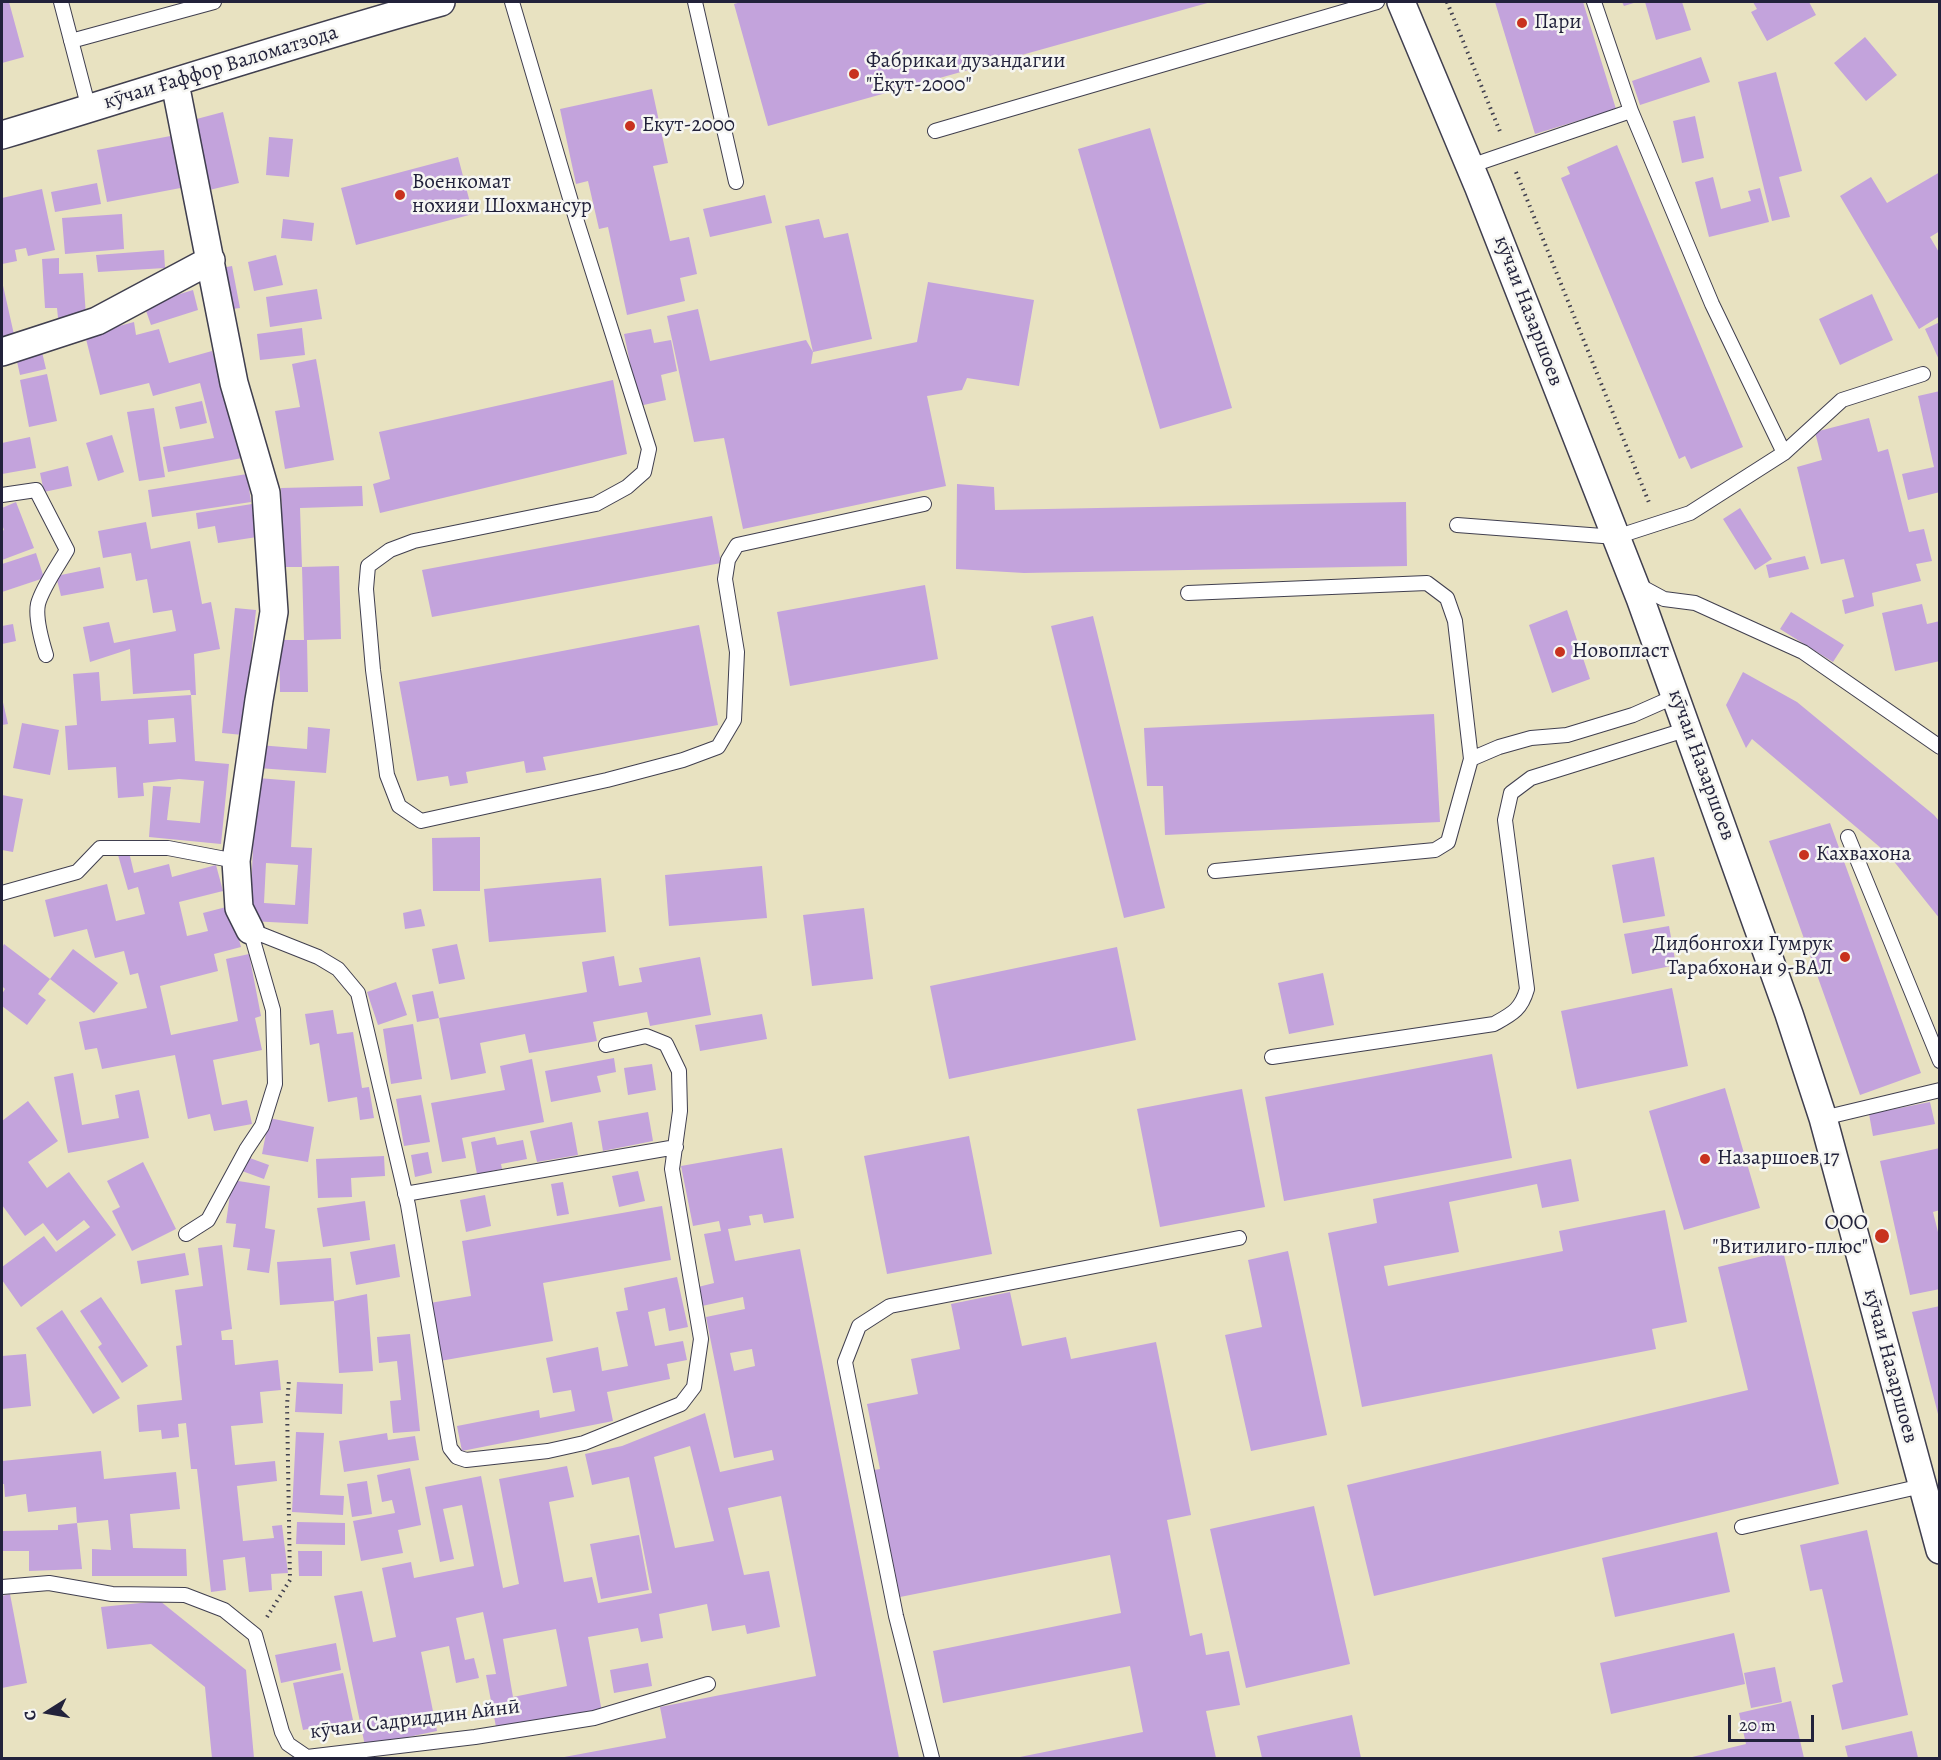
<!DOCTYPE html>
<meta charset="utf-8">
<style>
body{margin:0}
#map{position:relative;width:1941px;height:1760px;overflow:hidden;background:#e8e2c1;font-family:Alegreya,serif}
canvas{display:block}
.frame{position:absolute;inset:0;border:3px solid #22223b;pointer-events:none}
.north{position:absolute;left:18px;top:1682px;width:60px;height:60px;-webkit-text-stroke:4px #f6f6f2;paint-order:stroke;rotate:259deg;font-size:16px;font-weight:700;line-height:24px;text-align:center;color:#22223b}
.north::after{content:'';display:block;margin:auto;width:21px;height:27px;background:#22223b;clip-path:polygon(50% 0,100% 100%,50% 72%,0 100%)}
.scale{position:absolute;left:1728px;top:1715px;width:86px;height:27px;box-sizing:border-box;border:3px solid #22223b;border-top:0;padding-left:8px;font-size:18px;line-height:21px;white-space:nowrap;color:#22223b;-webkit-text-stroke:4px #f6f6f2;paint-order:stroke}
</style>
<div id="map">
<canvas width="1941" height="1760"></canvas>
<div class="frame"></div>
<div class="north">С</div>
<div class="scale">20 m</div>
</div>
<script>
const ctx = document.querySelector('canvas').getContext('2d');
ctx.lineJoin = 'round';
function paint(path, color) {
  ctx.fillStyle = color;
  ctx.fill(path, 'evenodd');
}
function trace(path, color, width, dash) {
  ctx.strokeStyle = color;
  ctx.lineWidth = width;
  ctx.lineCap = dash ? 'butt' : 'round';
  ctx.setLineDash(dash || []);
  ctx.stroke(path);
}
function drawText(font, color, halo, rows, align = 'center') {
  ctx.font = font + ' Alegreya,serif';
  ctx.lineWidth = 5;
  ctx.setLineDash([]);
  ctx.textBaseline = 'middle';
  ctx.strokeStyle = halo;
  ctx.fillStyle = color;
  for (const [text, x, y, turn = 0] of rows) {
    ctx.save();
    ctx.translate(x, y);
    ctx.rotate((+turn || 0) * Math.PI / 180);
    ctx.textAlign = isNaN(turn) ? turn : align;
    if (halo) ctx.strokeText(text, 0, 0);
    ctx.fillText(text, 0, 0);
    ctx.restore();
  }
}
paint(new Path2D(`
 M2,2h7l15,55 -22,6z
 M741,2h470l-443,124 -34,-122z
 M1495,2h88l33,107 -81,25z
 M1622,2h15l-13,4z
 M1645,2h37l9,28 -35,10z
 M1753,2h56l7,13 -49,26 -16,-29 6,-3z
 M1865,37l32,38 -31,26 -32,-38z
 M1701,57l9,25 -70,23 -8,-24z
 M1776,72l26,99 -23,6 11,40 -18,4 -34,-139z
 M652,89l16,74 -15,3 17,75 19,-4 8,37 -17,4 5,23 -58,14 -19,-88 -9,2 -11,-48 -12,3 -16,-75z
 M223,112l16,71 -34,8 -16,-70z
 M1695,116l9,42 -22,5 -9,-42z
 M1150,128l82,280 -72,21 -82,-280z
 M181,134l10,52 -84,16 -10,-52z
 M269,137l24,2 -4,38 -23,-2z
 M1617,145l126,302 -52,22 -6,-13 -6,3 -118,-281 9,-4 -3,-7z
 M458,157l15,57 -117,31 -15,-57z
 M1940,172v59l-10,6 10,17v62l-21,13 -79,-133 31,-19 16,26z
 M1713,177l8,32 30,-8 -3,-10 12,-3 9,34 -60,15 -14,-55z
 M97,183l4,21 -46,8 -4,-20z
 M42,189l13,61 -27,6 -2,-8 -11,2 2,11 -15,3v-66z
 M765,195l7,28 -62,14 -7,-28z
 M122,214l2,35 -59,5 -3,-36z
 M283,219l31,4 -2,18 -31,-3z
 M819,219l5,19 24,-5 24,106 -59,13 -28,-126z
 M164,250l1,18 -67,4 -2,-17z
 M276,255l7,30 -29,6 -6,-29z
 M59,258v16l24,-1 3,43 -28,2 -1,-10h-12l-3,-49z
 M232,266l8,42 -16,2 -8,-41z
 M2,281l13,58 -13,3z
 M928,282l106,18 -15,86 -52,-8 -5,12 -35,6 19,90 -203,43 -19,-91 -30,4 -27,-126 31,-7 12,52 96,-21 7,12 -2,12 106,-22z
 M317,289l5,30 -52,8 -4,-30z
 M193,290l5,20 -47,15 -7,-20z
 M1872,294l21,46 -53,25 -21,-46z
 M134,322l2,13 23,-6 10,34 43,-12 30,107 -74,14 -5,-25 51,-9 -14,-55 -47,13 -4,-13 -49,12 -15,-60z
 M1940,322v40l-15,-33z
 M302,328l3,27 -45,5 -3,-26z
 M651,329l3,14 17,-3 6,31 -16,4 5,25 -27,6 -15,-72z
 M42,352l4,17 -26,6 -4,-18z
 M316,359l18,101 -49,9 -10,-58 25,-4 -8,-43z
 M47,374l10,47 -28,6 -9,-47z
 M613,380l14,74 -247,59 -7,-29 17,-5 -11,-47z
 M1940,391v101l-32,8 -6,-26 32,-7 -16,-71z
 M202,401l5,22 -27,6 -5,-22z
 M154,408l11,69 -26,4 -12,-69z
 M1869,418l9,34 10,-3 21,83 15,-3 8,32 -16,3 5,17 -49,12 2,13 -29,8 -3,-14 12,-3 -10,-38 -23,5 -24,-97 25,-7 -7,-28z
 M112,435l12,37 -26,9 -12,-38z
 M30,437l6,31 -34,6v-31z
 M68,466l4,20 -28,6 -4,-19z
 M247,474l4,28 -99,15 -4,-27z
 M957,484l37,3 1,23 411,-8 1,64 -383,7 -68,-4z
 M362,486l1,20 -63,2 2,59h-19l-2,-79z
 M16,502l18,46 -32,12v-29l2,-1 -2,-6v-16z
 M252,504l5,33 -39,6 -3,-17 -17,3 -2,-16z
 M1740,508l32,51 -17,11 -32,-51z
 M712,516l9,47 -289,54 -10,-47z
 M146,522l5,27 39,-8 12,63 9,-2 9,47 -26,5 2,41h-5l-1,-5 -57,4 -3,-45 -40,13 -7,-35 26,-5 5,21 62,-12 -4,-21 -19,3 -6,-34 -11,2 -5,-28 -28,5 -5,-27z
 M36,553l8,25 -42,14v-28z
 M1805,556l4,13 -40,9 -3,-13z
 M339,566l2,73 -34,1 1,52h-28l-1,-52h25l-2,-73z
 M100,567l4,21 -43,8 -5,-20z
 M925,585l13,74 -148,27 -13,-74z
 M1922,604l5,20 13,-3v40l-45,10 -13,-58z
 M235,608l21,2 -13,125 -21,-2z
 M1567,610l23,69 -38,14 -23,-68z
 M1791,612l53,33 -11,17 -53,-33z
 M1093,616l72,292 -41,10 -73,-292z
 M13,624l3,17 -14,3v-18z
 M699,625l19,100 -175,32 3,13 -20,3 -2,-12 -58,11 2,11 -18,3 -2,-10 -31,5 -18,-99z
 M99,672l2,29 90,-6 4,66 34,3 -8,80 -72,-7 4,-51 18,1 -4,33 33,3 4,-42 -25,-2 -36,4 1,13 -26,2 -2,-31 -48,3 -3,-44 12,-1 -4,-51zM174,718l2,24 -27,2 -1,-24z
 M1743,672l54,30 137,113 6,7v97l-52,-65 -136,-115 -6,9 -20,-43z
 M2,698l6,26 -6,1z
 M1434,714l6,108 -275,13 -2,-49h-16l-3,-58z
 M22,723l37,7 -9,45 -37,-7z
 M308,727l22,2 -4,44 -68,-5 1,-23 48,4z
 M258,778l37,3 -4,66 21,1 -4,76 -58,-3 5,-126zM266,863l32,2 -3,40 -31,-2z
 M2,795l21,4 -10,53 -11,-2z
 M1830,823l91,250 -61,22 -91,-254z
 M480,837v54h-47l-1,-53z
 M129,852l5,21 35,-9 3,13 44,-12 7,26 -44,11 8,34 21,-5 -5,-18 27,-7 11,41 -27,7 4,17 -58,15 11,49 67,-14 -12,-62 23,-5 12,62 -6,2 7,32 -49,10 9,45 25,-5 5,24 -38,7 -4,-17 -22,5 -13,-64 -73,14 -5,-21 -12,2 -6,-28 68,-14 -9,-35 -8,2 -6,-24 -29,7 -8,-29 -33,8 -9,-37 62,-16 9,37 29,-7 -7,-27 -10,3 -10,-35z
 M1654,857l11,59 -42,7 -11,-58z
 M762,866l5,52 -98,8 -4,-51z
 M601,878l5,54 -117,10 -5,-53z
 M864,908l9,71 -61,7 -9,-71z
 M421,909l4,17 -20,3 -2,-16z
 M1669,926l7,39 -44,9 -8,-40z
 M4,944l46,35 -12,15 8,6 -19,25 -25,-19v-12l3,-5 -3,-3v-38z
 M457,944l8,35 -26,5 -7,-35z
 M1117,947l19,93 -187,39 -19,-93z
 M73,949l45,34 -24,30 -44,-34z
 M614,956l5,30 23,-4 -3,-14 61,-11 11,58 -61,11 -3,-14 -54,10 4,19 -68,12 -4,-19 -45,9 6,30 -35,7 -12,-62 148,-26 -5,-30z
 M1323,973l11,52 -45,9 -11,-51z
 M396,982l11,33 -29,10 -11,-33z
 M1672,988l16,78 -111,23 -16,-78z
 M433,991l6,27 -22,4 -5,-27z
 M333,1010l4,24 16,-2 9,56 7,-1 5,31 -14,2 -3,-23 -29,5 -9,-59 -9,2 -5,-31z
 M762,1014l5,25 -67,12 -5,-26z
 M413,1024l9,55 -31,5 -8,-55z
 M1492,1054l20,104 -228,43 -19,-104z
 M614,1058l2,14 -19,4 4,16 -50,10 -6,-31z
 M532,1059l12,63 -82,16 4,20 -24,4 -11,-59 74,-13 -5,-24z
 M652,1064l4,26 -28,5 -4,-27z
 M73,1073l9,52 37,-7 -4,-23 24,-5 10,48 -81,15 -14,-76z
 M1725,1088l35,120 -76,22 -35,-119z
 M1242,1089l23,118 -105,20 -23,-118z
 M421,1095l9,47 -26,4 -8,-47z
 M28,1101l30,40 -30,21 19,26 22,-16 47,63 -95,72 -19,-27v-13l42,-31 12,16 34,-25 -6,-7 -27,21 -14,-18 -18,13 -23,-31v-84z
 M1930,1102l5,22 -62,12 -4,-22z
 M648,1112l5,29 -50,10 -5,-30z
 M269,1118l45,9 -6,35 -46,-8z
 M572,1122l6,33 -41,7 -7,-31z
 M969,1136l23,118 -105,20 -23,-118z
 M495,1137l2,8 26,-5 4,19 -26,5 1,5 -25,5 -6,-32z
 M782,1148l12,70 -30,5 -2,-9 -13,2 2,9 -23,4 7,32 65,-12 99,509h-340l107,-20 -6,-31 156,-31 -35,-180 -53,12 16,67 25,-4 11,56 -33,7 -2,-9 -33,6 -5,-27 -48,10 4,24 -22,4 -3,-14 -50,9 14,75 -105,20 -11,-57 10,-1 -13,-62 -27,6 9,42 9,-2 5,20 -23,5 -7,-37 -28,6 16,79 -72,15 -31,-150 28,-5 11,51 23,-5 -14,-69 29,-6 3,16 60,-12 -12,-61 -19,4 11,50 -14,3 -15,-75 56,-11 22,112 16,-4 -20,-105 68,-13 7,31 -25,5 15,80 28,-5 6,26 54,-10 -23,-116 -37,8 -7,-31 37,-8 83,-33 15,59 54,-12 -2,-10 -38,8 -28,-141 39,-8 -2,-12 -41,9 -4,-19 16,-4 -10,-49 17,-3 -2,-10 -26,5 -12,-60zM752,1349l3,17 -21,5 -4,-18zM690,1446l24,95 -39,7 -21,-91zM556,1629l11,57 -54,11 -10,-58z
 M1940,1148v62l-7,2 7,28v49l-30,6 -30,-134z
 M428,1152l4,21 -17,4 -4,-22z
 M384,1156l1,20 -34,2 1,19 -34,1 -2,-39z
 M247,1157l22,8 -5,14 -22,-8z
 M1571,1159l8,42 -37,7 -5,-24 -88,18 10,50 -75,14 4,20 175,-35 -4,-20 106,-21 22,112 -35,7 4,20 -294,58 -34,-174 49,-10 -4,-24z
 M143,1162l33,67 -44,22 -20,-40 8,-4 -13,-26z
 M638,1171l7,30 -26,6 -7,-31z
 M232,1180l38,6 -5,42 10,2 -6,43 -22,-3 3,-21 -17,-2 3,-23 -10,-1z
 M563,1182l6,32 -12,2 -6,-32z
 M485,1195l6,31 -25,6 -6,-32z
 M365,1201l5,39 -47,7 -6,-39z
 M662,1206l9,54 -128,23 10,58 -113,20 -10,-58 41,-7 -9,-55z
 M395,1244l5,33 -44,8 -6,-33z
 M222,1245l10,84 -11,2 1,9h11l2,25 43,-5 3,30 -21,2 3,31 -32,3 4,39 40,-4 2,20 -40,5 6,55 31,-3 -2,-12 10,-1 6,48 -17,1 1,16 -23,2 -4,-35 -22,3 3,30 -15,2 -14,-123h-6l-5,-46 -8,1 1,13 -17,2 -1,-9 -22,2 -2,-27 45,-5 -6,-54 6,-1 -7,-55 28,-4 -5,-38z
 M1288,1251l39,184 -76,16 -26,-116 37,-8 -14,-67z
 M1783,1251l56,233 -465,112 -27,-111 401,-95 -30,-123z
 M185,1253l4,22 -48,9 -4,-23z
 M331,1258l3,43 33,-7 6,77 -34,2 -5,-72 -54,4 -3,-43z
 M677,1277l11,50 -19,4 -4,-23 -17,4 7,34 28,-5 4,19 -20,4 3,15 -63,13 6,29 -151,30 -5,-25 82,-16 1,8 35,-7 -4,-21 -18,3 -7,-35 52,-11 4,24 26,-5 -12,-54 12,-2 -4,-22z
 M1010,1292l12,54 44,-9 5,22 85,-17 35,173 -24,5 23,116 12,-3 4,22 23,-4 11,54 -34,6 10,47h-201l128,-26 -13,-66 -187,37 -10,-52 188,-38 -11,-58 -210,42 -26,-127 6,-1 -13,-65 51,-10 -7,-35 49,-10 -9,-45z
 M101,1297l47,69 -26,17 -24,-36 4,-3 -22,-33z
 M1940,1306v112h-1l-27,-106z
 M62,1310l58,88 -27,16 -57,-86z
 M410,1334l10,97 -27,2 -3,-32 11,-1 -4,-39 -18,2 -2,-26z
 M26,1354l5,52 -29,3v-53z
 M297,1382l46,2 -1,30 -47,-2z
 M296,1432l28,1 -4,62 24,1 -1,19 -51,-3z
 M387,1433l1,7 27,-4 4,24 -75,12 -5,-31z
 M101,1451l3,28 72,-7 4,37 -50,5 3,34 53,1 1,27h-95v-27l19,1 -3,-30 -31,3 -1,-16 -48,5 -2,-18 -21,3 -1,-13h-2v-23z
 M410,1468l11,57 -23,5 5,23 -42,8 -8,-40 42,-8 -3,-13 -10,2 -5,-27z
 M367,1481l5,33 -20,3 -5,-33z
 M1314,1506l36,158 -104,24 -36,-159z
 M297,1522l48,1v22l-49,-1z
 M77,1523l5,46 -53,2v-20h-26v-20l55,-1v-5z
 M1867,1530l41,185 -66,15 -10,-45 11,-3 -21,-93 -12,2 -10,-46z
 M1717,1532l13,60 -115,25 -13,-59z
 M639,1535l10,55 -48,9 -11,-55z
 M298,1551h24v25h-23z
 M10,1594l17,89 -25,5v-92z
 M160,1601l86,69 8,88h-42l-7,-71 -54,-43 -44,5 -6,-42z
 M1734,1633l11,51 -134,30 -11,-51z
 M336,1643l5,27 -60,13 -6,-28z
 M648,1663l4,23 -38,7 -4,-23z
 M1775,1667l7,35 -31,6 -7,-35z
 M343,1673l10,47 -50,10 -10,-47z
 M1791,1701l13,57h-116l58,-14 -7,-31z
 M1352,1715l9,43h-99l-5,-22z
 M1912,1731l6,27h-70l-3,-12z`), '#c3a3dc');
const lane = new Path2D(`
 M61,2l28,107
 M512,2l65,220 72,227 -5,23 -17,15 -31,17 -182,37 -24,9 -22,16 -2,23 7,81 14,105 12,31 22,15 186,-41 76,-20 35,-13 16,-27 3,-68 -12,-73 3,-19 9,-15 187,-41
 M695,2l41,180
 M71,41l143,-39
 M1631,111l81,193 72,149
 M935,131l442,-129
 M1470,166l161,-55 -37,-109
 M2,495l34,-5 31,60c-8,14 -25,38 -29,54 -3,14 4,38 8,51
 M1457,525l159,12 74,-24 94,-60 58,-53 81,-26
 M1638,585l26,14 31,4 108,49 137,95
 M1188,593l239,-10 20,15 8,23 16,138
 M1848,837l92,224
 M1215,871l220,-21 13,-8 23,-83 28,-12 32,-9 36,-3 66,-20 43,-19
 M2,893l75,-21 23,-24h68l68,13
 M250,930l68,27 20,12 20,24 50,212 42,243 7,9 9,3 82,-9 36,-8 97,-39 13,-17 7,-48 -29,-170 8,-58 -1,-40 -13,-27 -20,-8 -40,9
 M1272,1057l222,-33c18,-10 27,-14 33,-35l-22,-169 6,-27 20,-15 157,-49
 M1823,1118l117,-28
 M405,1194l271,-47
 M186,1234l22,-14 38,-70 16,-24 13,-42 -2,-74 -23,-80
 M1742,1527l180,-41
 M2,1587l47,-4 63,11 73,1 39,15 31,25 27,97 6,12 19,13 168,-20 119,-19 114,-34
 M932,1758l-36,-142 -51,-254 14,-36 31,-20 349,-68`);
const street = new Path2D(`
 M1401,2l78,186 161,410 149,416 34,104 117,432
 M175,83l59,300 32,110 8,119 -15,88 -23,161 3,47 11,22
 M2,135c146,-44 292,-92 439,-133
 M2,352l95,-31 114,-61`);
trace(lane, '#403f4f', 16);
trace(street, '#403f4f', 30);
trace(new Path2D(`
 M1447,2l54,132
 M1516,172l134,333
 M267,1617l23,-37 -3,-175 2,-25`), '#403f4f', 4, [1.5, 4.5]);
trace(lane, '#fff', 14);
trace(street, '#fff', 27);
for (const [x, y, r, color] of [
 [1522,23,6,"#c8321e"],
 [854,74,6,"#c8321e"],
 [630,126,6,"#c8321e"],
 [400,195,6,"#c8321e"],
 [1560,652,6,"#c8321e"],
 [1804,855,6,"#c8321e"],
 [1845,957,6,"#c8321e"],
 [1705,1159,6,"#c8321e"],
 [1882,1236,8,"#c8321e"]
]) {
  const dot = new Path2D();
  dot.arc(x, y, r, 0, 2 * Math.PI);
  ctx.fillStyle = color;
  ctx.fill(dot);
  trace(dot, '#f6f6f2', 2);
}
drawText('21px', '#22223b', '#f6f6f2', [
 ["Пари",1534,23],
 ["Фабрикаи дузандагии",866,62],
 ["\"Ёқут-2000\"",866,86],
 ["Екут-2000",642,126],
 ["Военкомат",412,183],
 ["нохияи Шохмансур",412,207],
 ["Новопласт",1572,652],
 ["Кахвахона",1816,855],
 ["Дидбонгохи Гумрук",1833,945,"right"],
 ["Тарабхонаи 9-ВАЛ",1833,969,"right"],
 ["Назаршоев 17",1717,1159],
 ["ООО",1868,1224,"right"],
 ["\"Витилиго-плюс\"",1868,1248,"right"]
], 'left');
drawText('21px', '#22223b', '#f6f6f2', [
 ["кӯчаи Ғаффор Валоматзода",221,68,-17],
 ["кӯчаи Назаршоев",1528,311,69],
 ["кӯчаи Назаршоев",1701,765,70],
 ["кӯчаи Назаршоев",1890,1366,75],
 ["кӯчаи Садриддин Айнӣ",415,1720,-7]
]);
</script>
